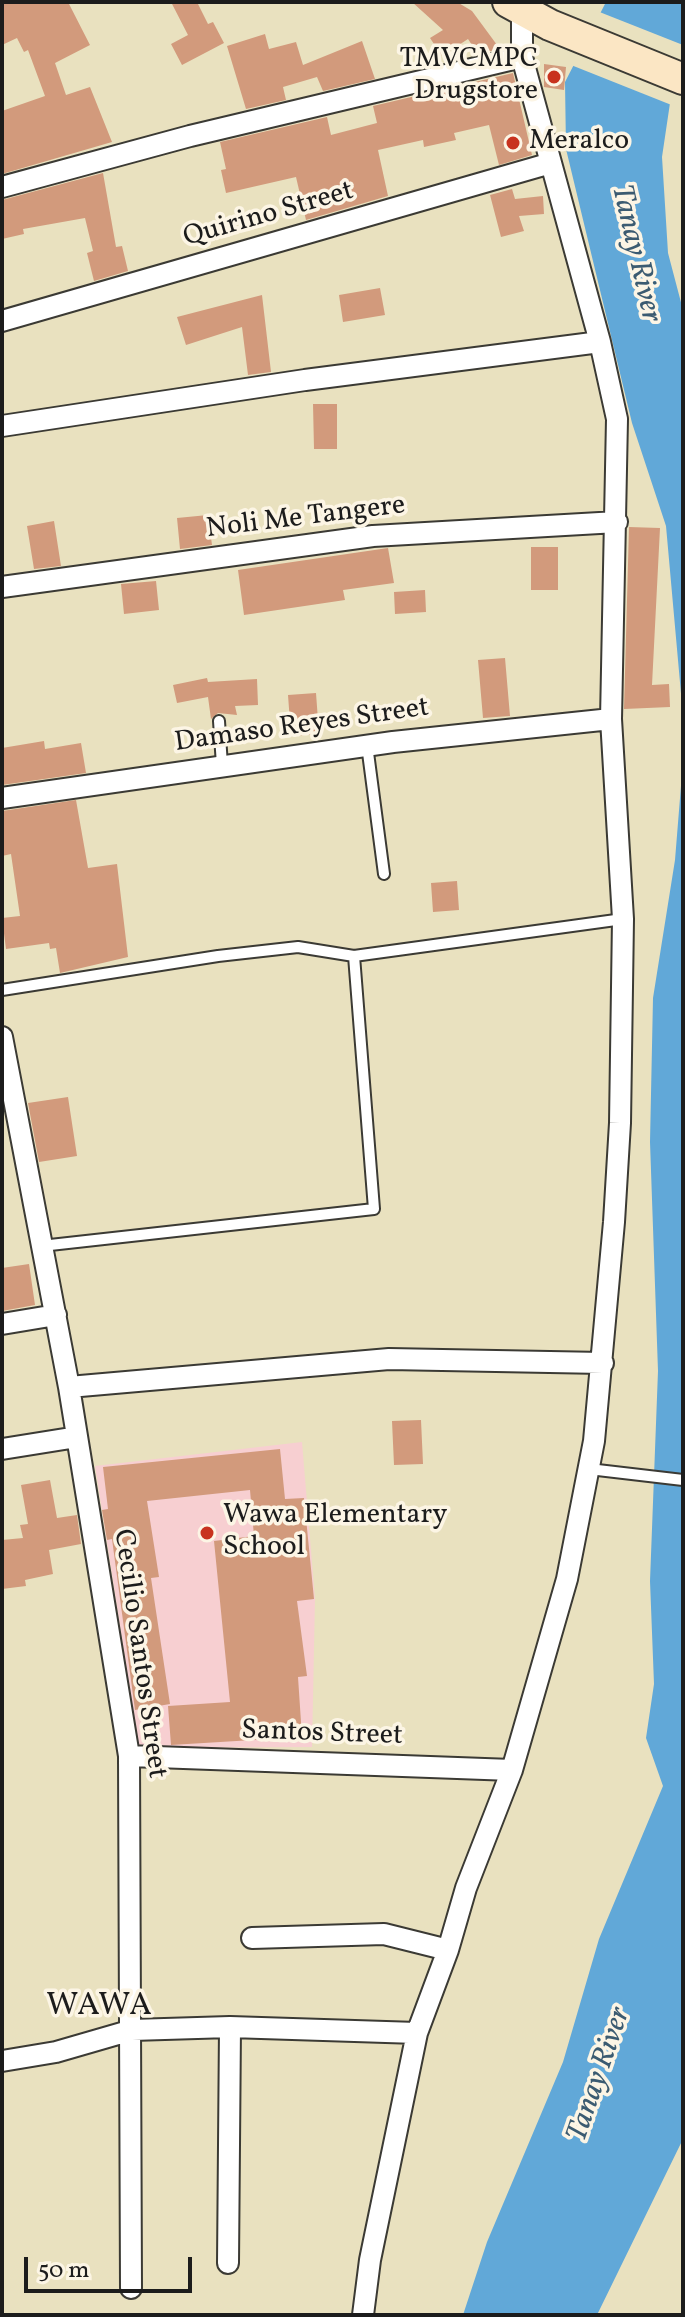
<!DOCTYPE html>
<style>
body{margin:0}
#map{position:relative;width:685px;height:2317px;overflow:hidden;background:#e9e1bf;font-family:Vollkorn,serif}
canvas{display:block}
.frame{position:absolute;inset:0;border:4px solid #1c1c1c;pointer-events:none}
.scale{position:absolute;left:24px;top:2257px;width:168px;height:36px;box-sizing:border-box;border:4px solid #1c1c1c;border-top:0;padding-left:10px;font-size:24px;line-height:28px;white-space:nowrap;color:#1c1c1c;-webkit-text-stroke:6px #fcf5e5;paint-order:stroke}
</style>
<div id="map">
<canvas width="685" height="2317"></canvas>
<div class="frame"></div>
<div class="scale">50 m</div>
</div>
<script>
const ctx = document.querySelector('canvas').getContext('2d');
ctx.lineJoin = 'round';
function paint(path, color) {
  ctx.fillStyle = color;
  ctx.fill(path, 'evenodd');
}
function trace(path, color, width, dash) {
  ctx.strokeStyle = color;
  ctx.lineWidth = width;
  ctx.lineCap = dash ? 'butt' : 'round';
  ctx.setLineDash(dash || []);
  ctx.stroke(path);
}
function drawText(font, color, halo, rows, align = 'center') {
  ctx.font = font + ' Vollkorn,serif';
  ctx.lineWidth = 7;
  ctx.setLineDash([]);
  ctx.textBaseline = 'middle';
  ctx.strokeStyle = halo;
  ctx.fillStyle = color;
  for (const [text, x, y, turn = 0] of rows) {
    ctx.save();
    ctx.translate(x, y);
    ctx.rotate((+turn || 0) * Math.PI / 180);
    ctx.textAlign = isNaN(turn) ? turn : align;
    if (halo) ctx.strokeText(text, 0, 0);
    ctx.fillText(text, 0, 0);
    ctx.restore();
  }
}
paint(new Path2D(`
 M302,1442l13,157 -3,148 -173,1 -44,-282z`), '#f7cfd1');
paint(new Path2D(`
 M606,2h77v54l-13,47 -8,54 6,96 15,57v406l-17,-190 -34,-103 -66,-274 -1,-67z
 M683,761v1378l-86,176h-134l24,-73 76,-180 36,-123 64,-153 -17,-48 8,-54 -4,-103 8,-210 -8,-229 3,-144 22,-138z`), '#61a8d8');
paint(new Path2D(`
 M597,11l86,34v27l-9,34 -103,-41z`), '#e9e1bf');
paint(new Path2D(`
 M2,2h66l22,43 -35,18 11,32 24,-8 22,55 -110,32v-63l43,-15 -17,-46 -4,2 -7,-14 -15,7z
 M171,2h26l11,22 5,-2 11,21 -42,22 -11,-21 17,-9z
 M412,2h45l15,9 28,38 -22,5 -10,-15 -26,17 -12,-18 13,-8z
 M265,34l4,15 27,-7 7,23 59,-24 13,38 -52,12 -6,-14 -34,10 3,13 -40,9 -19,-63z
 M544,64l22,3 -2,23 -20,-3z
 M513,73l19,82 -33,10 -10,-40 -35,8 2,7 -32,7 -1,-7 -45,10 10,46 -82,24 -10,-43 -70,16 -5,-23 5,-1 -6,-27 107,-25 4,18 46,-12 -4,-17z
 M103,173l13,74 6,-1 6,25 -34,10 -7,-28 6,-2 -8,-33 -62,11 1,5 -22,5v-39z
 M512,189l3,10 28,-3 1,18 -25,2 5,15 -23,6 -11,-42z
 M380,288l5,27 -42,7 -4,-27z
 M262,295l9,77 -23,3 -6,-48 -56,18 -9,-28z
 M313,404h24v45h-23z
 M208,515l4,30 -32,4 -3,-31z
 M54,521l7,45 -27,3 -7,-43z
 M629,527l31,1 -8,157 17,-1 1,23 -46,2z
 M531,547h27v43h-27z
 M388,548l6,35 -51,7 2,10 -101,15 -6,-45z
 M156,581l3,29 -35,4 -3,-30z
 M425,590l1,22 -31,2 -1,-22z
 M505,658l5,58 -27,2 -5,-58z
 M207,678l1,4 49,-3 1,26 -23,1 2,9 -19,-2 -7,6 -3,-22 -31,6 -4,-18z
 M316,693l3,41 -28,2 -3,-41z
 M44,741l1,8 36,-6 5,30 -84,12v-37z
 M76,800l12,68 29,-4 11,93 -68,16 -4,-25 -6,1 -1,-6 -43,6 -4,-31 18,-2 -9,-62 -9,2v-45z
 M457,881l2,29 -26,2 -2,-29z
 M68,1097l9,59 -38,6 -11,-59z
 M29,1264l6,41 -33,6v-43z
 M421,1420l2,44 -29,1 -2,-44z
 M280,1449l5,50 19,-1 10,101 -17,2 10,75 -9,1 4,60 -131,8 -3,-39 62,-4 -16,-161 40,-5 -4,-46 -103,11 12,76 -8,1 19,126 -35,6 -23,-171 -5,1 -5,-30 6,-1 -5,-42z
 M50,1480l7,38 20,-3 4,29 -32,6 4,24 -28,6 1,6 -24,3v-49l21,-2 -3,-13 8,-1 -7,-39z`), '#d29a7c');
const lane = new Path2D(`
 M219,721l3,44
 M367,745l17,129
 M2,990l216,-34 80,-9 56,9 269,-37
 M41,1246l333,-37 -20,-253
 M589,1469l94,11`);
const street = new Path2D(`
 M2,187l188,-51 332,-79
 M2,321l549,-158
 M2,426l303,-46 295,-38
 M2,587l371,-51 244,-14
 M2,798l391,-56 218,-23
 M2,1037l67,350 60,369 2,532
 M2,1324l54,-9
 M69,1387l320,-28 214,4
 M2,1449l75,-12
 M129,1756l383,14
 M252,1938l132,-4 64,16
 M2,2061l54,-9 76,-22 98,-3 187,6
 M228,2263l2,-236
 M363,2315l7,-55 47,-227 31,-83 18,-62 46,-118 55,-191 27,-138 20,-219 6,-99 3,-204 -12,-200 6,-300 -17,-77 -78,-285v-45`);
const secondary = new Path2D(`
 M508,2l42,23 133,54`);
trace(lane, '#3b3a34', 14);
trace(street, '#3b3a34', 24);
trace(secondary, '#3b3a34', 34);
trace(lane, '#fff', 10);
trace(street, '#fff', 20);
trace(secondary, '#fbe6c4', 30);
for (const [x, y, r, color] of [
 [554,77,8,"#c8321e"],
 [513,143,8,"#c8321e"],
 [207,1533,8,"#c8321e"]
]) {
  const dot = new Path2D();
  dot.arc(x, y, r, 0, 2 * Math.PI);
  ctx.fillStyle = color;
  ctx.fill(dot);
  trace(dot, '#fcf5e5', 3);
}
drawText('28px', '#1c1c1c', '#fcf5e5', [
 ["TMVCMPC",538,61,"right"],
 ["Drugstore",538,93,"right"],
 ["Meralco",529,143],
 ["Wawa Elementary",223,1517],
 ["School",223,1549]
], 'left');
drawText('28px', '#1c1c1c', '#fcf5e5', [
 ["Quirino Street",269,216,-16],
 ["Noli Me Tangere",306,519,-7],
 ["Damaso Reyes Street",302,727,-8],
 ["Cecilio Santos Street",138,1654,82],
 ["Santos Street",322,1735,2]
]);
drawText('italic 30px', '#3b5b71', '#fcf5e5', [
 ["Tanay River",634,254,77],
 ["Tanay River",601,2075,-71]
]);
ctx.letterSpacing = '2px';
drawText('32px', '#1c1c1c', '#fcf5e5', [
 ["WAWA",100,2008]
]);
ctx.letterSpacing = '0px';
</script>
